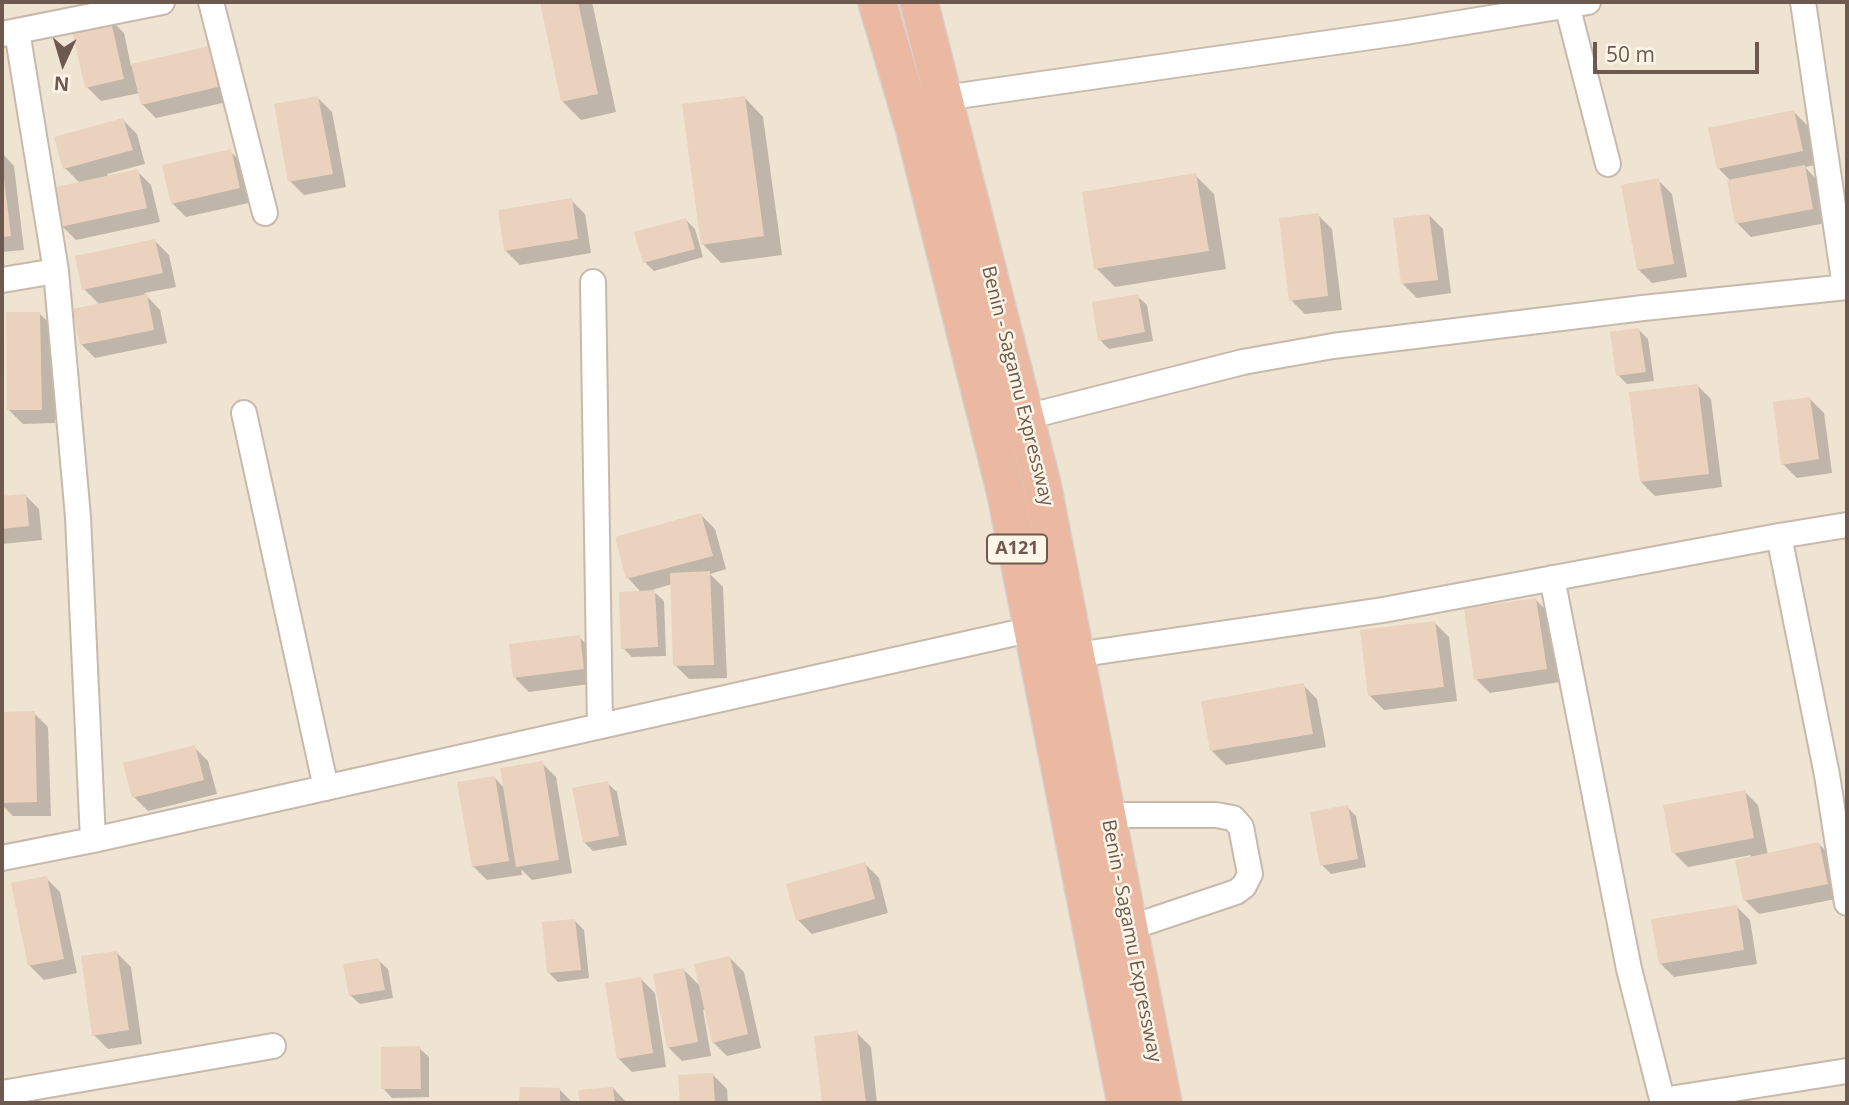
<!DOCTYPE html>
<style>
body{margin:0}
#map{position:relative;width:1849px;height:1105px;overflow:hidden;background:#f8f1e3;font-family:"Open Sans",sans-serif}
canvas{display:block}
.frame{position:absolute;inset:0;border:4px solid #6d594d;pointer-events:none}
.north{position:absolute;left:28px;top:28px;width:70px;height:70px;-webkit-text-stroke:5px #fcf5e8;paint-order:stroke;rotate:184deg;font-size:19px;font-weight:700;line-height:28px;text-align:center;color:#6d594d}
.north::after{content:'';display:block;margin:auto;width:24px;height:32px;background:#6d594d;clip-path:polygon(50% 0,100% 100%,50% 72%,0 100%)}
.scale{position:absolute;left:1593px;top:42px;width:166px;height:32px;box-sizing:border-box;border:4px solid #6d594d;border-top:0;padding-left:9px;font-size:21px;line-height:24px;white-space:nowrap;color:#6d594d;-webkit-text-stroke:5px #fcf5e8;paint-order:stroke}
</style>
<div id="map">
<canvas width="1849" height="1105"></canvas>
<div class="frame"></div>
<div class="north">N</div>
<div class="scale">50 m</div>
</div>
<script>
const ctx = document.querySelector('canvas').getContext('2d');
ctx.lineJoin = 'round';
function paint(path, color) {
  ctx.fillStyle = color;
  ctx.fill(path, 'evenodd');
}
function trace(path, color, width, dash) {
  ctx.strokeStyle = color;
  ctx.lineWidth = width;
  ctx.lineCap = dash ? 'butt' : 'round';
  ctx.setLineDash(dash || []);
  ctx.stroke(path);
}
function drawText(font, color, halo, rows, align = 'center') {
  ctx.font = font + ' "Open Sans",sans-serif';
  ctx.lineWidth = 5;
  ctx.setLineDash([]);
  ctx.textBaseline = 'middle';
  ctx.strokeStyle = halo;
  ctx.fillStyle = color;
  for (const [text, x, y, turn = 0] of rows) {
    ctx.save();
    ctx.translate(x, y);
    ctx.rotate((+turn || 0) * Math.PI / 180);
    ctx.textAlign = isNaN(turn) ? turn : align;
    if (halo) ctx.strokeText(text, 0, 0);
    ctx.fillText(text, 0, 0);
    ctx.restore();
  }
}
paint(new Path2D(`
 M2,2h1845v1101h-1845z`), '#efe3d2');
paint(new Path2D(`
 M541,2h51l24,110 -35,8 -19,-19z
 M110,19l14,14 7,33 78,-18 14,14 8,39 -75,17 -14,-14 -2,-11 -39,8 -14,-14z
 M318,98l14,14 14,75 -42,8 -14,-14z
 M745,98l18,19 19,138 -61,8 -18,-19z
 M1794,112l14,14 8,39 -11,2 13,14 8,42 -75,14 -14,-14 -6,-42 -12,-12z
 M123,120l14,14 8,30 -38,10 1,3 29,-6 14,14 9,37 -84,18 -14,-14 18,-43 -15,-15z
 M230,151l14,14 9,37 -67,15 -14,-14z
 M2,153l12,13 10,84 -22,2z
 M1195,175l19,19 12,75 -111,18 -19,-19z
 M1658,180l14,14 15,83 -35,6 -14,-14z
 M571,200l14,14 6,39 -71,12 -14,-14z
 M1318,215l14,14 10,81 -37,4 -14,-14z
 M1429,215l14,14 8,64 -34,5 -14,-14z
 M686,220l9,9 8,28 -49,14 -9,-9z
 M155,241l14,14 7,32 -32,6 16,17 7,33 -72,15 -14,-14 19,-39 -16,-16z
 M1137,296l10,9 6,36 -44,8 -9,-9z
 M40,314l14,14 1,95 -32,1 -14,-14z
 M1639,330l9,9 6,42 -27,3 -9,-9z
 M1697,385l14,14 11,88 -67,9 -14,-14z
 M1810,399l14,14 8,60 -35,5 -14,-14z
 M25,495l14,14 3,31 -40,4v-46z
 M701,515l14,14 11,40 -16,5 13,13 4,91 -38,1 -14,-14 -3,-81 -20,6 12,11 2,55 -34,1 -9,-9 19,-55 -14,-15z
 M1536,600l14,14 10,68 -70,11 -14,-14z
 M1435,623l14,14 8,64 -73,9 -14,-14z
 M579,637l14,14 4,32 -68,9 -14,-14z
 M1303,685l14,14 9,48 -100,18 -14,-14z
 M2,713h32l14,14 3,89h-38l-11,-11z
 M194,747l14,14 9,33 -69,17 -14,-14z
 M542,763l14,14 16,96 -40,7 -11,-11 1,6 -35,5 -14,-14 22,-88 10,11z
 M607,783l10,9 10,53 -34,6 -9,-9z
 M1744,791l14,14 10,50 51,-11 14,14 8,40 -82,16 -14,-14 6,-45 -63,12 -14,-14z
 M1347,807l9,9 10,51 -35,7 -9,-9z
 M865,864l14,14 9,35 -76,21 -14,-14z
 M46,878l14,14 17,81 -33,7 -14,-14 -17,-82z
 M1736,906l14,14 7,44 -83,13 -14,-14z
 M575,921l9,9 5,48 -31,4 -9,-9z
 M117,953l14,14 11,77 -34,5 -14,-14z
 M730,958l14,14 17,76 -34,8 -14,-14 -7,-32h-3l8,46 -29,5 -14,-14 16,-77 17,17z
 M378,960l10,9 5,29 -33,6 -10,-9z
 M641,979l14,14 11,74 -34,5 -14,-14z
 M857,1033l14,14 6,56h-54l-7,-65z
 M419,1048l10,9v40l-37,1 -9,-10z
 M713,1075l14,14 1,14h-46l-2,-27z
 M613,1088l14,15h-46l-1,-11z
 M521,1089l39,1 13,13h-52z`), '#0003');
paint(new Path2D(`
 M540,2h38l20,92 -37,8z
 M110,17l14,62 -39,9 -14,-63z
 M209,46l9,41 -77,18 -10,-41z
 M318,96l15,78 -45,8 -14,-78z
 M745,96l19,140 -63,9 -19,-141z
 M1794,110l9,41 -86,18 -9,-41z
 M123,118l10,32 -70,19 -9,-32z
 M231,149l9,39 -69,16 -9,-39z
 M1805,165l8,44 -78,15 -8,-44z
 M138,169l9,39 -87,19 -9,-39z
 M2,170h1l8,66 -9,1z
 M1196,173l13,78 -115,18 -12,-77z
 M1659,178l15,86 -37,6 -16,-85z
 M572,198l6,41 -74,12 -6,-41z
 M1319,213l9,83 -39,5 -10,-83z
 M1429,214l9,66 -37,4 -8,-66z
 M686,218l9,31 -52,14 -9,-31z
 M155,239l8,34 -81,17 -7,-34z
 M147,294l7,36 -74,15 -8,-36z
 M1138,294l7,38 -47,9 -6,-39z
 M6,312h34l2,98h-35z
 M1639,328l7,44 -30,4 -6,-44z
 M1698,384l11,90 -69,8 -11,-90z
 M1810,397l9,62 -38,6 -8,-63z
 M26,494l3,32 -27,3v-33z
 M701,513l12,43 -87,23 -11,-42z
 M710,571l4,94 -41,1 -3,-93z
 M655,590l3,57 -37,2 -2,-57z
 M1536,598l11,71 -73,11 -10,-71z
 M1435,621l9,66 -76,9 -8,-66z
 M580,635l4,34 -71,9 -4,-34z
 M1304,683l9,51 -103,17 -9,-50z
 M35,711l2,91 -35,1v-91z
 M195,745l9,35 -72,18 -9,-35z
 M543,761l16,99 -43,7 -16,-99z
 M495,776l14,85 -37,6 -15,-85z
 M608,781l11,55 -36,7 -11,-55z
 M1745,790l9,48 -82,16 -9,-49z
 M1348,805l10,54 -38,7 -10,-54z
 M1819,842l9,42 -85,17 -8,-41z
 M865,862l10,37 -79,22 -10,-37z
 M47,876l17,83 -36,7 -17,-83z
 M1737,905l7,45 -85,14 -8,-45z
 M575,919l6,51 -34,3 -5,-51z
 M117,951l12,79 -37,6 -11,-80z
 M730,956l18,78 -36,9 -18,-79z
 M379,958l6,32 -36,6 -6,-32z
 M684,968l14,74 -31,6 -14,-74z
 M641,977l12,76 -36,6 -12,-76z
 M857,1031l9,72h-44l-8,-67z
 M420,1046l1,43h-40v-42z
 M713,1073l2,30h-35l-2,-28z
 M520,1087l40,1v15h-41z
 M613,1087l2,16h-35l-2,-13z`), '#ead2be');
const minor = new Path2D(`
 M211,2l54,211
 M1803,2l42,285
 M1567,5l41,159
 M17,31l39,240 22,246 15,323
 M2,34l160,-32
 M944,98l461,-66 183,-30
 M2,280l54,-9
 M593,282l7,444
 M244,413l82,375
 M1026,417l217,-55 90,-16 310,-38 204,-21
 M1779,536l48,239 20,128
 M1552,578l77,391 34,134
 M1076,655l307,-45 396,-74 68,-11
 M1107,815h109l17,3 8,9 9,47 -6,12 -8,6 -107,36
 M2,858l91,-18 940,-211
 M2,1093l271,-47
 M1663,1100l184,-29`);
const highway = new Path2D(`
 M877,2l37,125 92,367 120,609
 M919,2l123,482 121,619`);
trace(minor, '#c7b9ac', 28);
trace(highway, '#d6d1cd', 40);
trace(minor, '#fff', 24);
trace(highway, '#ebb8a1', 37);
for (const [x, y, w] of [
 [1017,549,60]
]) {
  const box = new Path2D();
  box.roundRect(x - w / 2, y - 14.5, w, 29, 5);
  ctx.fillStyle = '#fcf5e8';
  ctx.fill(box);
  trace(box, '#6d594d', 2);
}
drawText('bold 18px', '#6d594d', null, [
 ["A121",1017,549]
]);
drawText('19px', '#6d594d', '#fcf5e8', [
 ["Benin - Sagamu Expressway",1017,386,76],
 ["Benin - Sagamu Expressway",1131,941,79]
]);
</script>
